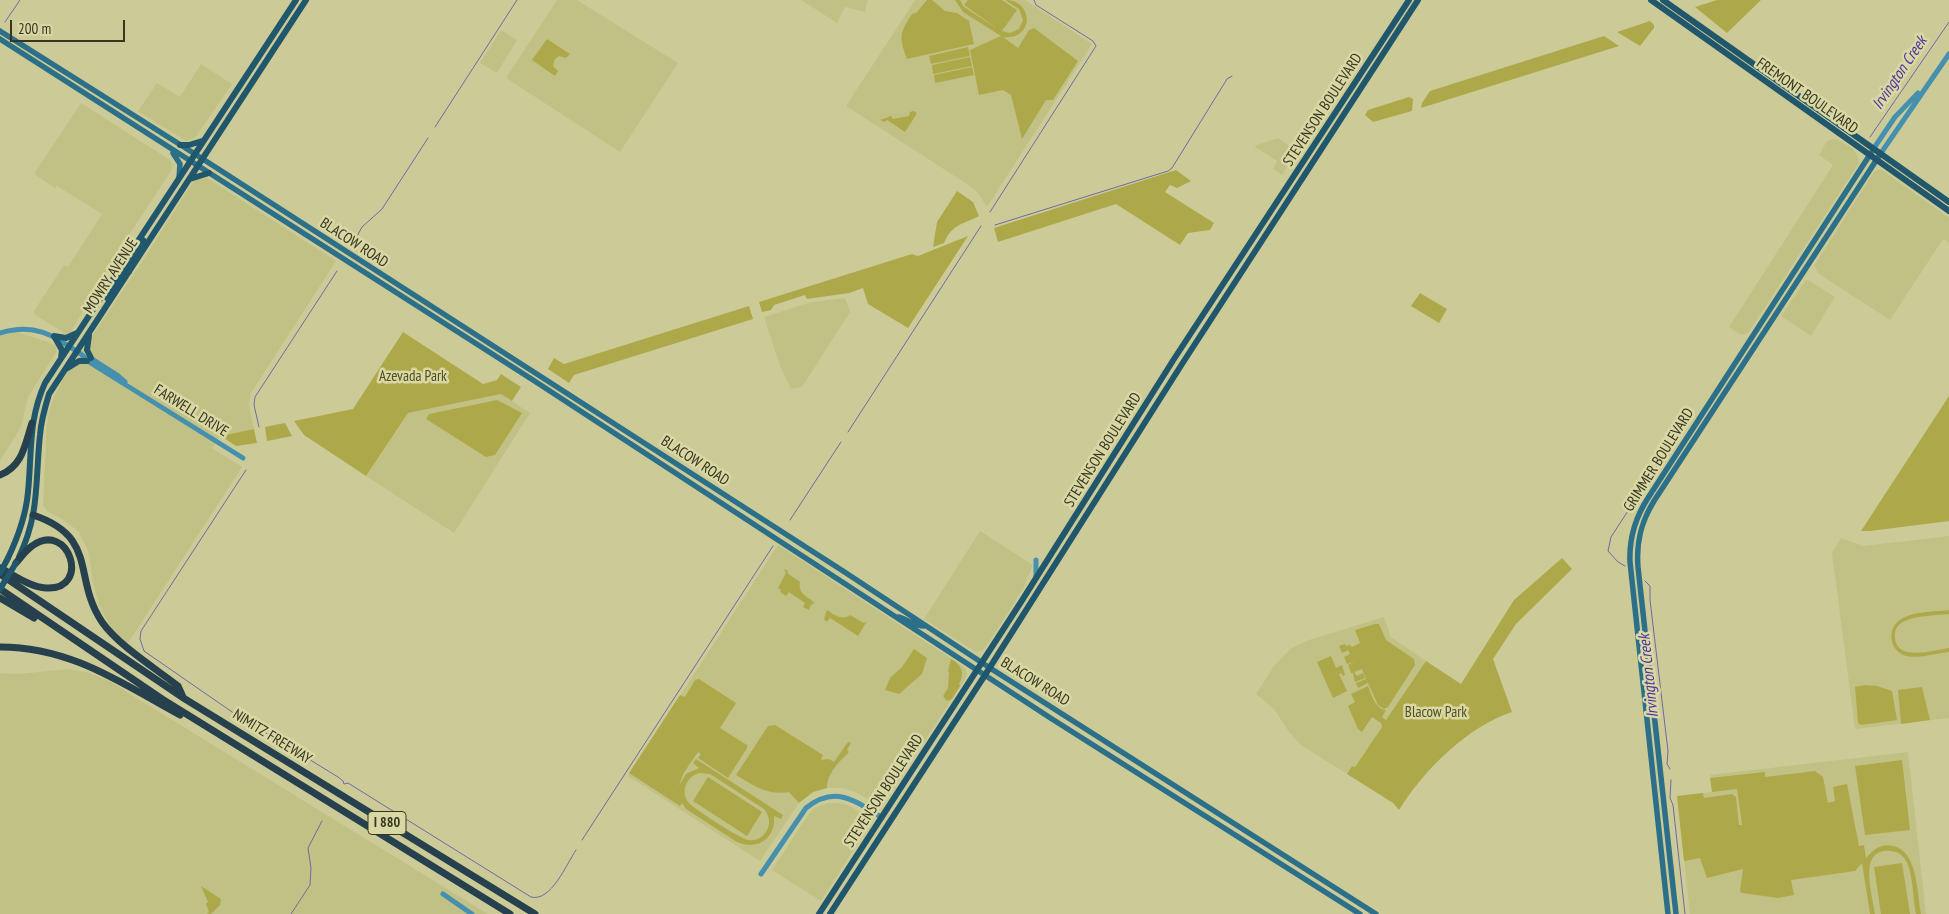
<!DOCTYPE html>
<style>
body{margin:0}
#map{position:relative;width:1949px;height:914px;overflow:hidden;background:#cccb97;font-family:"PT Sans Narrow",sans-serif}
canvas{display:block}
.scale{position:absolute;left:10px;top:20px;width:115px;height:22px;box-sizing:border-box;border:2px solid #363621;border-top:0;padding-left:6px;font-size:15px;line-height:18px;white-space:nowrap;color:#363621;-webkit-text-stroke:4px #d9d8a4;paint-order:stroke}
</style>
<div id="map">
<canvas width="1949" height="914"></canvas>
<div class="scale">200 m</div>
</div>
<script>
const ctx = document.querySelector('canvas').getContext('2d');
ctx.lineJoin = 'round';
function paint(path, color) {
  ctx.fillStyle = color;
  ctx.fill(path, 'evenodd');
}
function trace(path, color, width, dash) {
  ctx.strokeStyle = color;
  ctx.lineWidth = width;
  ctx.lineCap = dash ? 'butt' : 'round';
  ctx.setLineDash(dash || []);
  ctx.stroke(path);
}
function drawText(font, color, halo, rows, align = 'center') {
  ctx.font = font + ' "PT Sans Narrow",sans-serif';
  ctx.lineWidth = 5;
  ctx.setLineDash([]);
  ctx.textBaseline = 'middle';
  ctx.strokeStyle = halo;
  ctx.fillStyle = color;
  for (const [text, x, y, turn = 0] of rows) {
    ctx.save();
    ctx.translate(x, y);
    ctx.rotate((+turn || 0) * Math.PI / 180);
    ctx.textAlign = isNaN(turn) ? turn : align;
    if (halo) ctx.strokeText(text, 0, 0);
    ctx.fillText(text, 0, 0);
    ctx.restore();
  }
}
paint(new Path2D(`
 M557,0h20l101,63 -58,89 -114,-74z
 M801,0h67l-3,12 -20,-5 -8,16z
 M915,0h110l67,44 -105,163 -10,-15 -7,-6 -124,-80z
 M501,30l16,10 -20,33 -17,-10z
 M201,64l31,20 -37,54 -9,3 -48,-30 19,-28 23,14z
 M81,103l89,57 2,4 -1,7 -48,73 -53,89 -4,1 -32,-20v-3l30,-46 4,2 34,-53 -45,-28 -2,2 -21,-14z
 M1278,138l19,13 -15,24 -9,-6 4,-8 -23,-15z
 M1833,139l6,1 14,9 5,8 1,6 -111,170 -7,2 -12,-8 104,-162 -14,-10 8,-14z
 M1878,170h4l67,48v25l-6,-4 -53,81 -71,-46 -5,-8 60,-94z
 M207,178l129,83 -85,132 -2,11 5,25 -33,7 -9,12 30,19 -114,176 -15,-13 -12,-20 -8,-27 -4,-30 -11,-22 -16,-12 -15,-8 -4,-5 4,-83 5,-21 11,-23 79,-117 50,-79 5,-4z
 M1806,280l4,1 25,16 -24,39 -30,-20z
 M845,298l5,14 -48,75 -11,2 -11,-23 -16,-49 48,-15z
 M17,332l31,10 8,4 1,5 -29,46 -7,30 -21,34v-125z
 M501,394l29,19 -76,120 -88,-57 42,-63z
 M980,531l53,34 -9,22 -29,46 -12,17 -7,2 -52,-33z
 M1949,536v182l-94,11 -23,-176 9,-15 22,8z
 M778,545l186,122 3,6 -1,5 -82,124 -7,2 -22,-12 -13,-4h-15l-14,4 -14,11 -39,58 -132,-85z
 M1384,617l7,20 35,24 -71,106 -3,-1 -5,8 -46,-29 -12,-13 -15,-23 -18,-15 18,-28 16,-17 19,-9z
 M69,669l18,3 22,9 379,233h-488v-241l18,1z
 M1908,752l18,162h-236l-13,-118 35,-4 -2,-17z
 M829,803h10l11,3 16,10 3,9 -48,76 -49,-31 36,-55 8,-8z`), '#c2c185');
paint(new Path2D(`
 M927,0h5l13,11 12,2 12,8 5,23 -67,15c-8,-22 -8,-25 5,-45l4,-1z
 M955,0h5l4,7 34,22 -34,-24 4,-5h34l15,10 -15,21 8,2 9,-4 4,-9 -4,-11 -14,-9c14,0 22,8 22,22 -4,13 -13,16 -24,15l15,11 11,-18 5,-2 44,33 -25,39h-7l-24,39 -11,-44 -8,-5 -24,5 -9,-45 31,-14 -38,-24z
 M1717,0h44l-34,33 -32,-26z
 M1650,21l4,4v3l-14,18 -23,-14z
 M1604,36l15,10 -198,62 1,-5 8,-12z
 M547,39l23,15 -4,4 -7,-2 -4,3 -2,7 5,5 -3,5 -23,-16z
 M968,47l2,9 -39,8 -2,-8z
 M970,57l2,9 -39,8 -1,-9z
 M972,67l2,8 -39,8 -1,-8z
 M1409,97l4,2 -1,12 -39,11 -8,-7 3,-5z
 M913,111l3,1v3l-11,17 -18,-12 -3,2 -4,-2 11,-4 2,3 16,-3 1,-4z
 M1176,170l15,11 -14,7 -7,-3 -5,7 49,31 -4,7 -22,3 -8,12 -64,-41 -118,38 -4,-14z
 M957,191l16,11 6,14c-17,9 -27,8 -35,27l-11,4 4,-25z
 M968,236l-60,92 -40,-24 -5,-16 -14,5 -42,6 -2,-4 -31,10 -3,5 -9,2 -3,-10 153,-48 6,2z
 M1420,293l27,16 -8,14 -28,-17z
 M749,306l4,13 -179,56 -5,8 -21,-14 6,-11 10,6z
 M403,332l80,52 14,-4 4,-6 20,13 -9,14 -11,-7 -93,19 -42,63 -62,-41 -10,-14 59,-12z
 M1949,396v125l-79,10h-9z
 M497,400l25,13 -27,42 -9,2 -60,-38 3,-5z
 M285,423l7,13 -25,5 -2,-14z
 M254,429l3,14 -21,3 -15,-10z
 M1562,558l10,11 -56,55 -23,35 19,53c-44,14 -89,59 -113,98l-6,-7 -46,-29 5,-8 3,1 27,-40 -1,-4 -9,-6 -10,15 -4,-3 -10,-23 7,-4 -4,-8 17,-8c4,9 7,23 18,24l-4,7 4,3 40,-59 35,23 53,-84z
 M784,569l4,2 -1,2 13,9c-2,11 6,14 14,20l-2,3 -1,-1 -2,6 -6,-3 2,-4 -16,-11 -3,4 -6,-4 1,-2 -3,-2 8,-15z
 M827,610c8,5 14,11 23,5l14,8 3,-2 -9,15 -28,-18 -3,4 -3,-3z
 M1949,610v4c-12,1 -36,2 -46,8 -6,3 -9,9 -8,16 2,24 39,12 54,10v4c-13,1 -30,7 -42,4 -19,-4 -21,-30 -4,-38 13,-7 32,-6 46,-8z
 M1375,624h4l7,16 28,19 1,6 -27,42 -4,2 -6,-4 -10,-22 -10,5 -2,-5 10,-4 -4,-10 -8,3 3,4 6,-3 2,5 -10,4 -2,-9h-2l-3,-8 6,-3 -7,2 -3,-7 6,-3 -2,-4 -6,3 -3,-7 6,-2 1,2 4,-1 2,2 8,-4 -5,-13z
 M914,649l13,9 -5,16 -23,20 -14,-4 5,-12 12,-11z
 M1331,656l5,12 6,-3 3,10 -2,1 -2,-3 -2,1 8,17 -14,7 -16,-36z
 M951,659c11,6 14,14 8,25l1,2 -8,13 -5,2 -4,-5 5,-8 1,-16 -1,-1z
 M699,679l37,24 -16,25 27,17v3l-19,30 -30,-20 3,-4 -3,-2 -15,22 -4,12 7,-12 13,-6 -6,-5 3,-4 87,56 -2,4 -7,-3c2,22 -16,35 -37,26l-51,-33 -4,-6 -2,3 -51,-33 51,-78 5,2 10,-17zM699,773l11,1 54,35c5,6 7,14 3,21 -4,8 -11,11 -19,10 -7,-1 -54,-31 -59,-37 -9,-11 -3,-26 10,-30z
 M1865,685l12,1 15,5 5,29 -36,5 -3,-2 -3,-36z
 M1922,687l8,33 -29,4 -3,-34z
 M775,725l48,30 -2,5 8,-1 5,3 14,-20 3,1 -4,7 2,2c-10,10 -22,21 -22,36l-14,4 -14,11 -10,-11c-21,4 -36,-7 -53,-17l32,-49z
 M1902,760l8,70 -45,5 -10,-69z
 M1815,771l8,6 5,26 7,-2 -2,-14 14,-3 12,62 5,-1 2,13c7,-8 15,-15 27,-12 25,5 24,47 28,68h-5c-3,-15 -3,-41 -10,-53 -3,-6 -9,-10 -16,-10 -33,-3 -17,45 -15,63h-5l-8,-51 -7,8 -64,9 3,15 -16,3 -36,-5 -2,-2 3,-22 -36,9 -7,-20 -16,3 -7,-65 26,-3 1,5 28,-4 4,3 3,28h3l-5,-36 -25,3 -2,-14 55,-6v5z
 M708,777l54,35 -15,24 -54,-35z
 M1902,863l8,51h-29l-7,-47z
 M201,886l20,13 -1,6 -9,9h-4l2,-2 -3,-8 2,-2z`), '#ada94a');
trace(new Path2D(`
 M5,22l15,-22
 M435,127l82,-127
 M1870,137l79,-115
 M990,212l106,-166 -3,-5 -57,-36 -2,-5
 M995,225l173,-54 4,-3 55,-89 5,-3
 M354,242l8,-15 20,-18 46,-71
 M259,427l-5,-22 1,-8 82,-126
 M848,432l133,-206
 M246,470l-105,161 -1,8 4,12 91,63 103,63 5,4 1,3 4,-1 183,114c20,5 35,-32 45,-47
 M790,520l51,-78
 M1625,566l-7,-4 -10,-11 3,-14 58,-89
 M1645,581l5,5v14l18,151 -1,13 3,5
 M1671,780l-1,18 3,7 12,109
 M582,840l191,-294
 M291,914l19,-29 1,-17 -3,-20 14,-27`), '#7069a2', 1);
trace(new Path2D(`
 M1874,148l21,-31 23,-24
 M1881,153l68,-99
 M0,333c34,-10 52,1 79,20
 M81,354l8,8 154,96
 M89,357l28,18 8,7
 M1036,577v-17
 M761,874l45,-66c29,-23 48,-8 75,9
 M443,894l29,20`), '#4590ae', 5);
trace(new Path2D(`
 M0,31l195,123 648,417 147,97 386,246
 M0,39l533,341 519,339 308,195
 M173,153l7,11 -1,14
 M898,617c9,2 16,9 26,9
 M1668,914l-38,-352c-1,-23 5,-44 18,-64l223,-345
 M1676,914l-38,-347c-2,-25 3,-45 16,-66l227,-348`), '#2b6f89', 5.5);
trace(new Path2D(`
 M1651,0l298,211
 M1663,0l286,202
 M180,145h9l13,-4
 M190,179l19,-6
 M129,272l-2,-7 16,-25
 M107,298l15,-24 2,-8
 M89,335l-2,15 4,8
 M54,336l12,2 11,-5
 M54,336l8,14 -1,8
 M66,369l13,-8h8
 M19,557c21,-44 16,-75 21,-122 1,-14 5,-28 9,-41l257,-394
 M8,558c10,-21 18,-43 20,-66 4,-39 0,-72 17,-109l251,-383
 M819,914l202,-312 153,-243 235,-359
 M830,914l155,-239 197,-311 236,-364`), '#21576c', 6);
trace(new Path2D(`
 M0,475c23,-9 25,-31 32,-52
 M33,515c66,22 39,62 69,107 16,23 53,46 76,64l5,11
 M0,568c14,7 30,19 46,20 46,3 23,-69 -14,-42 -6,4 -11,11 -16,17
 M0,574l185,125 350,215
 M0,589l162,110 348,215
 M0,598l34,20
 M0,647c71,0 121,36 180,68`), '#26414d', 7);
trace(new Path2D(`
 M0,573l8,-15
 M0,589l16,-26`), '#21576c', 6);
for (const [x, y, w] of [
 [387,823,38]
]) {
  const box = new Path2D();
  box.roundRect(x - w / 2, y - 11.5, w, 23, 4);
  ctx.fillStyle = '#d9d8a4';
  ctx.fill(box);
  trace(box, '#363621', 1);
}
drawText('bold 14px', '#363621', null, [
 ["I 880",387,823]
]);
drawText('15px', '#363621', '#d9d8a4', [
 ["FREMONT BOULEVARD",1807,96,35],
 ["STEVENSON BOULEVARD",1323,110,-57],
 ["BLACOW ROAD",354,243,33],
 ["MOWRY AVENUE",111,276,-57],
 ["FARWELL DRIVE",191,411,32],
 ["STEVENSON BOULEVARD",1103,450,-58],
 ["GRIMMER BOULEVARD",1659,460,-58],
 ["BLACOW ROAD",695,461,33],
 ["BLACOW ROAD",1035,682,32],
 ["NIMITZ FREEWAY",272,737,32],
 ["STEVENSON BOULEVARD",884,791,-57]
]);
drawText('15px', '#504e21', '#d9d8a4', [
 ["Azevada Park",413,377],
 ["Blacow Park",1436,713]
]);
drawText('italic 16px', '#4b349f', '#d9d8a4', [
 ["Irvington Creek",1900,73,-56],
 ["Irvington Creek",1649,676,-96]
]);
</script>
